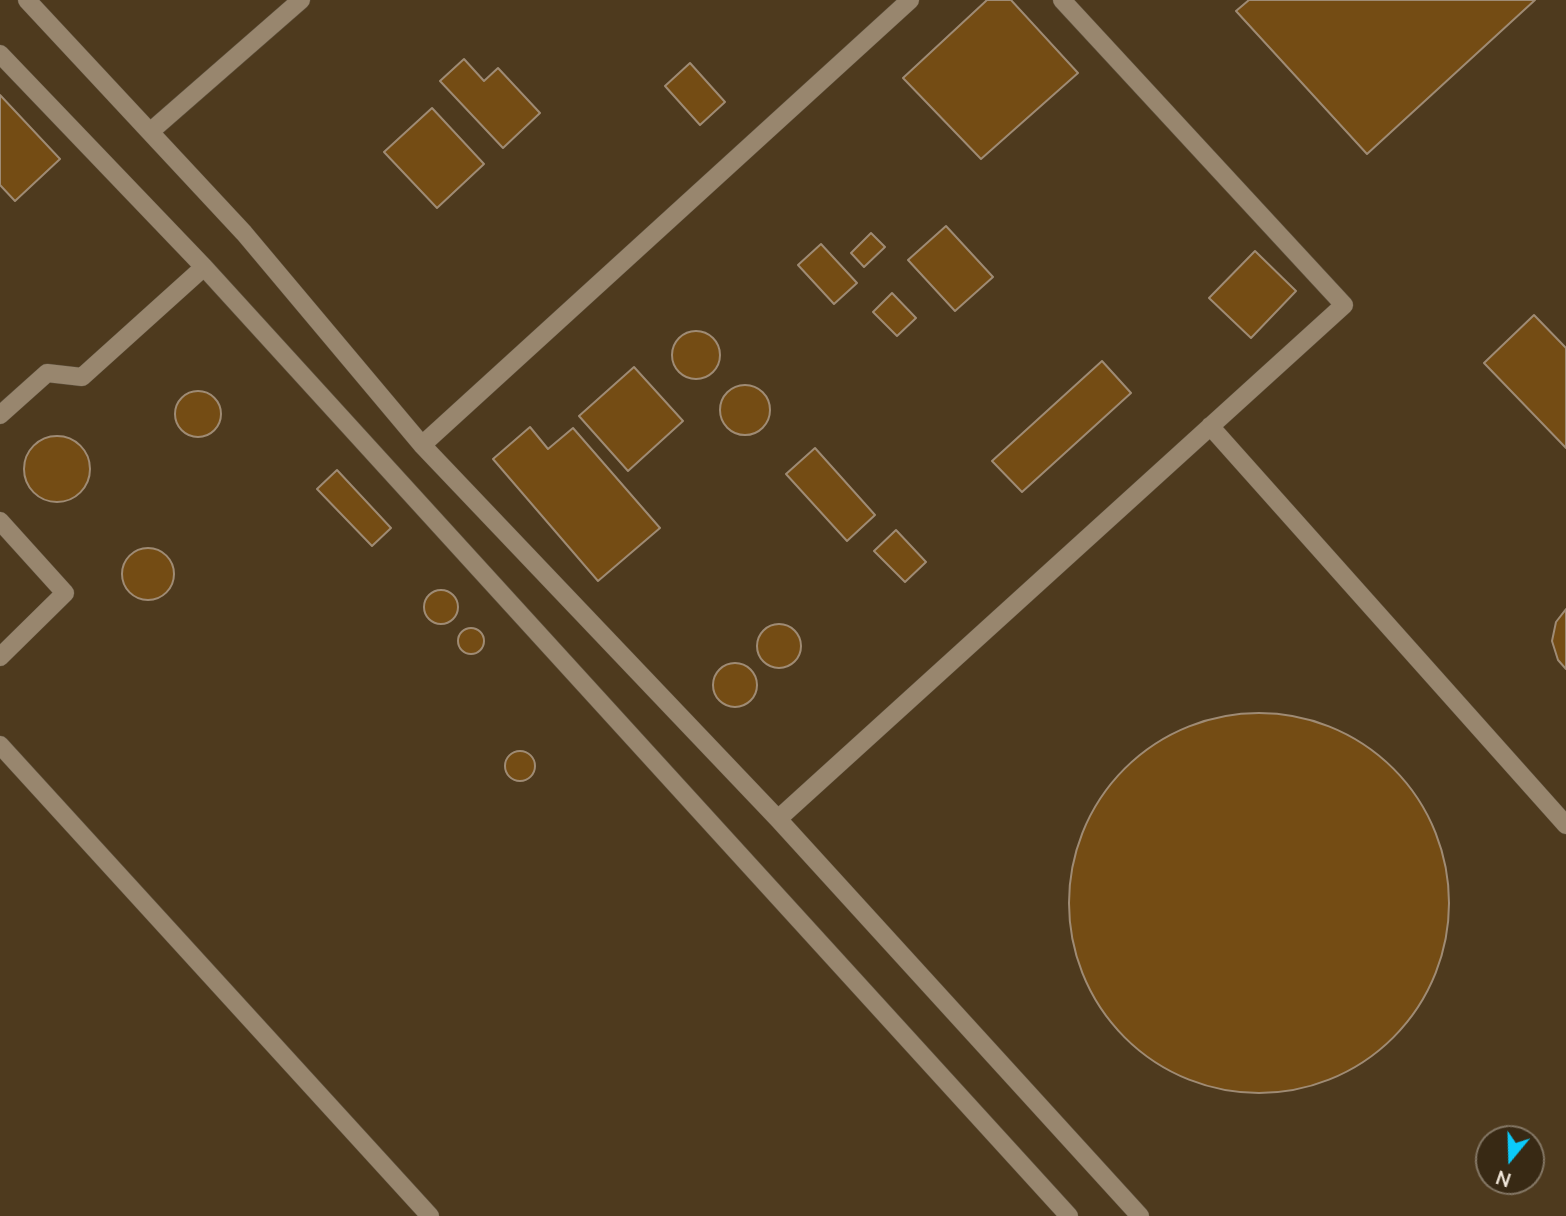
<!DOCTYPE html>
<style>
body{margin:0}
#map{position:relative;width:1566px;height:1216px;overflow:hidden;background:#43331e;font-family:"Nunito Sans",sans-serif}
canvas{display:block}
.north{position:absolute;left:1475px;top:1125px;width:70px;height:70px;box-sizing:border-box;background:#382914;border:2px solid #837664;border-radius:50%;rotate:199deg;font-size:19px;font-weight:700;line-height:28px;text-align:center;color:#f4eadd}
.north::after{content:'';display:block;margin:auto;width:24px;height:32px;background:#0bcafa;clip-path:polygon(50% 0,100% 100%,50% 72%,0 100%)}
</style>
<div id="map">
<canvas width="1566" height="1216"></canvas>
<div class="north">N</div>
</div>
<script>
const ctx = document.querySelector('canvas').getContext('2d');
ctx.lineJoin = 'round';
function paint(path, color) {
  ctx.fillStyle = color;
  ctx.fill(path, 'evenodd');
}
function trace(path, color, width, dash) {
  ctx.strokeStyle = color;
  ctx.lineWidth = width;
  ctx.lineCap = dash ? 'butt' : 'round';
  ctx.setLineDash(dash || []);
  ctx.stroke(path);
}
paint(new Path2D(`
 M0,0h1566v1216h-1566zM1489,1139h42v42h-42z`), '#4e3a1e');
const building = new Path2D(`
 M987,0h24l67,73 -97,86 -78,-81z
 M1249,0h286l-168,154 -131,-143z
 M464,59l20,22 14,-13 42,45 -37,35 -63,-67z
 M690,63l35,39 -25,23 -35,-39z
 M0,95l60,64 -45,42 -15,-16z
 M432,108l52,56 -47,44 -53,-56z
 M946,226l47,51 -38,34 -47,-51z
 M871,233l14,14 -21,20 -13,-14z
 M821,244l36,39 -23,21 -36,-39z
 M1255,251l41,40 -45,47 -42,-40z
 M892,293l24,25 -19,18 -24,-24z
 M1534,315l32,33v100l-82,-85z
 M672 355a24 24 0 1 1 48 0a24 24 0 1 1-48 0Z
 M1102,361l29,32 -109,99 -30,-31z
 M634,367l49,54 -55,50 -49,-55z
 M720 410a25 25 0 1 1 50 0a25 25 0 1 1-50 0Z
 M175 414a23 23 0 1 1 46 0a23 23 0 1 1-46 0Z
 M530,427l18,22 25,-21 87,100 -62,53 -105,-122z
 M24 469a33 33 0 1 1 66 0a33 33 0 1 1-66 0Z
 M815,448l60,67 -28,26 -61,-67z
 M337,470l54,58 -19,18 -55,-57z
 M896,530l30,32 -21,20 -31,-31z
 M122 574a26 26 0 1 1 52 0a26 26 0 1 1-52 0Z
 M424 607a17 17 0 1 1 34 0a17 17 0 1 1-34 0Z
 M1566,609v60l-8,-9 -6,-19 4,-19z
 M757 646a22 22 0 1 1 44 0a22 22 0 1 1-44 0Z
 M458 641a13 13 0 1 1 26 0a13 13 0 1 1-26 0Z
 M713 685a22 22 0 1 1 44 0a22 22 0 1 1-44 0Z
 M1069 903a190 190 0 1 1 380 0a190 190 0 1 1-380 0Z
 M505 766a15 15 0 1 1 30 0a15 15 0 1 1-30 0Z`);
paint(building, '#744c14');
trace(building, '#9f8b74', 2);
const lane = new Path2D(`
 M27,0l217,233 178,212 356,374 362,397
 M0,54l204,213 865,949
 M151,131l150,-131
 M0,415l47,-42 35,4 122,-110
 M1210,426l356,399
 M422,445l488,-445
 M0,521l65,72 -65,64
 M0,745l430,471
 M778,819l566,-514 -282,-305`);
trace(lane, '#5e513e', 19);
trace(lane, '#98866e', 18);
</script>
